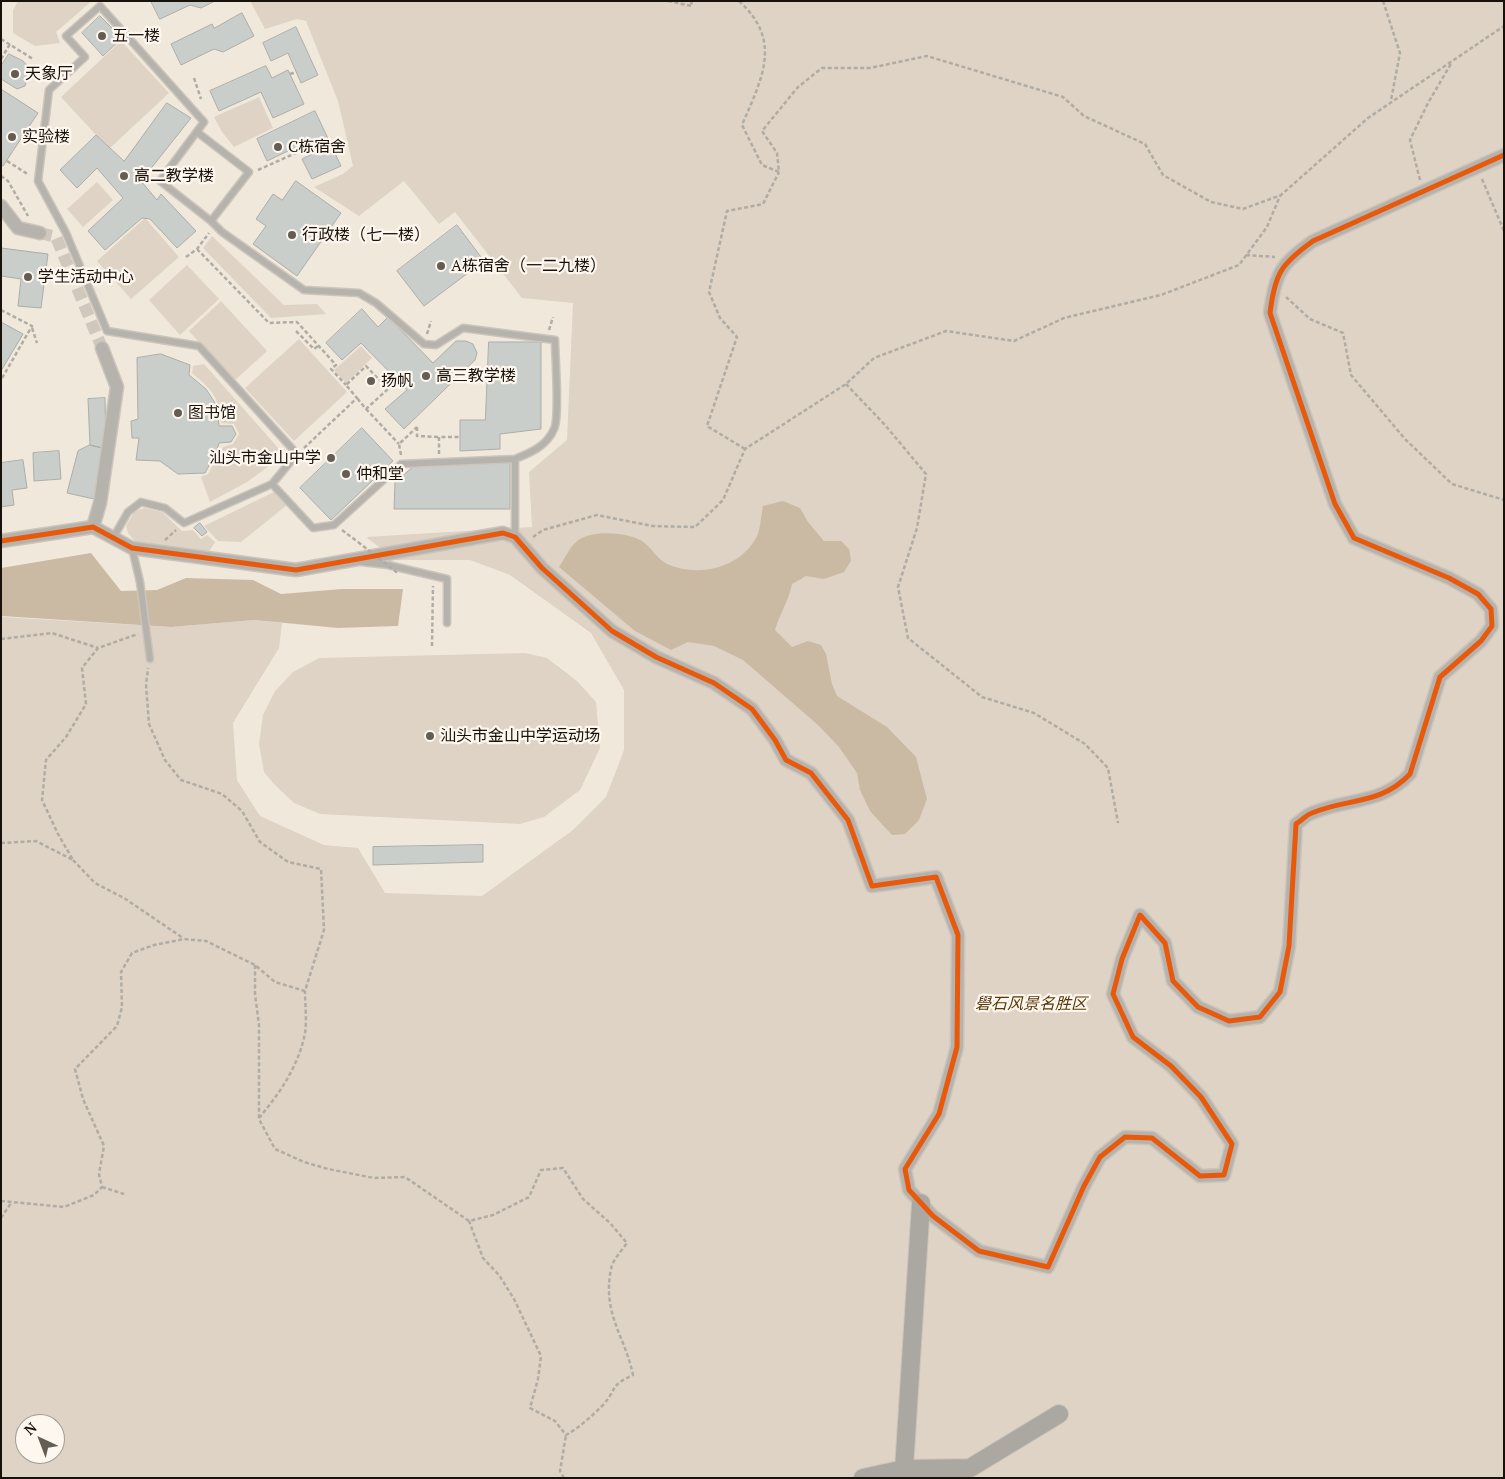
<!DOCTYPE html>
<meta charset="utf-8">
<style>
body{margin:0}
#map{position:relative;width:1505px;height:1479px;overflow:hidden;background:#f1e8dc;font-family:"PT Serif",serif}
canvas{display:block}
.frame{position:absolute;inset:0;border:2px solid #18120b;pointer-events:none}
.north{position:absolute;left:15px;top:1414px;width:50px;height:50px;box-sizing:border-box;background:#fef7ef;border:1px solid #a29b94;border-radius:50%;rotate:317deg;font-size:14px;font-weight:700;line-height:20px;text-align:center;color:#18120b}
.north::after{content:'';display:block;margin:auto;width:18px;height:22px;background:#645d54;clip-path:polygon(50% 0,100% 100%,50% 72%,0 100%)}
</style>
<div id="map">
<canvas width="1505" height="1479"></canvas>
<div class="frame"></div>
<div class="north">N</div>
</div>
<script>
const ctx = document.querySelector('canvas').getContext('2d');
ctx.lineJoin = 'round';
function paint(path, color) {
  ctx.fillStyle = color;
  ctx.fill(path, 'evenodd');
}
function trace(path, color, width, dash) {
  ctx.strokeStyle = color;
  ctx.lineWidth = width;
  ctx.lineCap = dash ? 'butt' : 'round';
  ctx.setLineDash(dash || []);
  ctx.stroke(path);
}
function drawText(font, color, halo, rows, align = 'center') {
  ctx.font = font + ' "PT Serif","Noto Sans SC",serif';
  ctx.lineWidth = 4.5;
  ctx.setLineDash([]);
  ctx.textBaseline = 'middle';
  ctx.strokeStyle = halo;
  ctx.fillStyle = color;
  for (const [text, x, y, turn = 0] of rows) {
    ctx.save();
    ctx.translate(x, y);
    ctx.rotate((+turn || 0) * Math.PI / 180);
    ctx.textAlign = isNaN(turn) ? turn : align;
    if (halo) ctx.strokeText(text, 0, 0);
    ctx.fillText(text, 0, 0);
    ctx.restore();
  }
}
paint(new Path2D(`
 M18,1h74l-36,31 4,11 -25,3 -22,-13v-23z
 M250,1h1254v1477h-1503v-861l170,10 83,-7 28,3 -3,25 -46,75 4,57 23,36 64,29 34,3 27,45 97,3 91,-66 33,-33 18,-47v-60l-33,-57 -81,-58 -40,-15h-74l-30,-23 166,-10 -3,-55 38,-32 6,-137 -51,-5 -67,-86 -16,12 -35,-43 -45,35 -45,-29 29,-13 10,-8 -15,-65 -32,-80 -9,-2 -32,10zM25,1424h30v30h-30z
 M121,41l48,52 -60,56 -48,-52z
 M259,97l14,31 -39,19 -12,-15 -8,-15z
 M97,182l16,18 -30,27 -16,-18z
 M145,218l34,39 -48,42 -34,-38z
 M212,236l72,69 33,-1 9,10 -55,4 -68,-70z
 M187,265l32,34 -39,36 -31,-35z
 M221,301l46,50 -33,30 -45,-50z
 M299,339l48,53 -53,49 -49,-53z
 M361,346l11,12 -26,25 -12,-13z
 M204,364l75,85 -6,14 -26,19 -37,20 -9,-25 7,-3 15,-27 10,-3 6,-10 -5,-10 -13,-1c-2,-27 -9,-33 -29,-50l1,-7z
 M274,492l13,13 -46,37 -23,-1 -14,-15z
 M144,508l18,4 20,19 11,-1 8,9 6,-4 8,7 -7,11 -69,-7 -11,-13 -2,-7 8,-14z
 M525,653l22,5 30,23 19,21 4,46 -20,42 -36,27 -24,7 -200,-10 -26,-11 -19,-18 -11,-13 -5,-28 4,-29 12,-24 18,-19 26,-14z`), '#ded3c4');
paint(new Path2D(`
 M783,501l17,7 8,14 16,19h17l8,8 2,12 -7,11 -20,7 -18,-3 -14,8c-3,16 -12,29 -17,46l17,17 16,-6 13,4 5,9 6,30 5,12 50,31 29,30 11,42 -8,21 -14,14 -13,1 -22,-24 -10,-21 -3,-17 -18,-26 -21,-22 -75,-65 -29,-14 -26,-4 -17,8 -36,-19 -76,-64c5,-7 10,-19 17,-25 14,-13 51,-10 66,-1 9,6 15,18 25,23 32,14 74,4 90,-28 4,-9 4,-21 6,-30z
 M91,553l30,38 36,-1 29,-12 67,2 28,14 61,-5h61l-5,37 -60,2 -84,-8 -83,7 -170,-11v-48z`), '#cabaa4');
const building = new Path2D(`
 M151,1h64l-14,7 -11,-3 -30,14z
 M242,13l12,23 -31,16 -9,-3 -33,16 -10,-21 41,-20 2,4z
 M100,16l22,22 -19,18 -21,-23z
 M296,27l22,48 -17,8 -13,-30 -17,8 -8,-18z
 M9,54l14,7 7,8 -5,17 -8,3 -16,-10v-13z
 M266,66l6,12 16,-8 16,34 -31,14 -12,-26 -42,19 -9,-20z
 M1,89l37,24 -35,53 -2,-1z
 M167,103l24,15 -50,63 16,19 4,-6 35,37 -19,17 -27,-29 -8,-1 -37,32 -17,-19 35,-33 -26,-30 -20,20 -17,-18 36,-35 28,26z
 M315,111l26,55 -29,13 -10,-20 12,-6 -5,-12 -42,20 -10,-22z
 M296,181l45,32 -44,63 -44,-32 13,-18 -10,-7 17,-25 9,6z
 M457,225l27,36 -60,45 -27,-35z
 M1,248l47,6 -7,54 -23,-2 3,-27 -20,-3z
 M362,309l16,18 10,-10 45,46 23,-22h10l7,3 4,9 -2,7 -71,69 -19,-20 22,-19 -46,-47 -19,17 -16,-17z
 M1,322l22,12 -22,37z
 M489,342h52v87l-41,5v15l-40,2v-31h25z
 M161,354l29,11 -1,10 17,14 11,17 2,20h13l4,8 -5,8 -12,1 -3,10 -11,20 -27,1 -18,-13 -24,-1 3,-22h-7l-1,-17 7,-2 -1,-61z
 M105,398l1,51 -16,-4 -2,-46z
 M362,428l31,33 -62,59 -31,-32z
 M90,445l16,4 -12,50 -27,-6 11,-42z
 M59,451l2,28 -27,2 -1,-28z
 M23,460l4,28 -15,2 2,15 -13,2v-44z
 M510,463v46h-116l1,-27 18,-15z
 M200,523l7,9 -5,4 -8,-8z
 M483,845v17l-110,3v-18z`);
paint(building, '#caceca');
trace(building, '#abada8', 1);
trace(new Path2D(`
 M40,233l16,4 46,111`), '#d0c8bd', 12, [12, 6]);
const lane = new Path2D(`
 M211,221l11,11 82,58 55,3 17,10 48,41 12,1 27,-17 92,12c0,17 5,77 -1,89 -7,17 -24,24 -39,30
 M272,484l41,44 21,-3 67,-61 114,-5v78
 M113,538l15,-26 13,-10 24,6 19,15 88,-39 25,-30 -98,-108 -92,-15 -41,-98 -28,-52 11,-91 36,-33 -19,-21 34,-30 104,116 -44,59 51,40 38,-49 -52,-40
 M132,548l8,34 10,77
 M362,562l26,3 59,14v44`);
const street = new Path2D(`
 M1,206l17,22 22,5
 M93,527l7,-24 17,-116 -15,-39
 M1,541l92,-14 39,21 164,22 207,-37 12,4 27,31 70,63 44,26 58,26 38,26 23,31 11,20 25,13 37,47 24,66 64,-9 22,58 -1,112 -18,67 -34,55 4,21 24,26 46,35 69,16 36,-81 16,-29 25,-20 27,1 48,38 24,-1 8,-31 -31,-47 -30,-31 -38,-29 -20,-43 9,-35 18,-44 25,28 8,38 25,26 31,14 31,-4 20,-25 9,-46 7,-122c5,-3 10,-9 16,-11 35,-15 69,-8 98,-39l30,-97 41,-36 11,-15 -1,-17 -13,-15 -29,-16 -95,-40 -19,-34 -65,-191c5,-40 11,-49 43,-72l191,-86`);
const secondary = new Path2D(`
 M904,1469l66,-1 89,-54
 M863,1478l41,-9 17,-266`);
trace(lane, '#cdc5bc', 9);
trace(street, '#cdc5bc', 15);
trace(secondary, '#cdc5bc', 20);
trace(new Path2D(`
 M668,1l24,5 -1,-5
 M739,1c44,40 23,77 3,124l20,40 17,7 -2,-19 -15,-22 36,-44 24,-19h48l57,-12 136,41 21,19 61,28 18,31 48,27 32,7 38,-14 87,-77 136,-92
 M1383,1l17,52 -9,47
 M1,39l32,20
 M1,59l9,-15
 M290,74l6,-2
 M194,78l7,21
 M7,161l22,14
 M258,170l40,-18
 M1,176l7,5 20,35
 M1482,179l22,52
 M1420,180l-10,-40 18,-37 24,-41
 M197,249l72,74 28,-1 39,43 -5,4 15,16
 M1246,255l29,2
 M186,257l11,-8 12,-16
 M1286,297l24,22 33,14 8,42 54,64 47,45 52,16
 M1,310l31,16 -31,54
 M32,328l5,15
 M549,330l4,-13
 M296,331l18,18 4,-3
 M427,334l4,-13
 M846,384l39,41 41,49 -9,54 -19,59 10,51 74,59 52,16 51,31 23,24 10,55
 M366,409l33,35
 M417,427v9l22,1
 M304,448l53,-50 -11,-13 20,-19 22,23 -22,20 -9,-11
 M745,449l-38,-23 30,-89 -17,-19 -11,-26 18,-81 36,-7 16,-32
 M439,454v-17h21
 M401,455l-2,-11 18,-17
 M342,530l16,12
 M533,537l10,-7 54,-15 55,11 43,1 28,-27 22,-51 101,-65 28,-26 72,-27 68,10 50,-23 97,-23 78,-30 28,-38 13,-31
 M165,540l11,-10
 M1,639l51,-6 46,15
 M432,646l1,-60
 M1,843l35,-2 37,19 -15,-26 -16,-34 4,-40 20,-23 20,-33 -4,-36 16,-20 40,-14
 M73,860l22,23 29,15 59,40
 M255,965v29l4,31v94l16,30 29,13 24,7 46,9 31,-1 64,44 24,-6 36,-18 12,-27 22,-2 20,31 27,24 17,20c-5,7 -15,18 -16,26 -9,45 14,67 22,106 -24,11 -15,13 -30,30 -11,11 -23,22 -37,30l-11,-14 -25,-13 8,-29 3,-23 -27,-57 -15,-24 -16,-17 -14,-37
 M259,1118c21,-25 40,-53 46,-85 2,-13 0,-29 0,-42
 M102,1187l22,7
 M1,1201l63,6 30,-12 8,-8 -3,-13 5,-28 -21,-47 -8,-30 42,-43 5,-19 -1,-35 11,-19 22,-8 30,-6 22,2 49,24 20,17 30,9 19,-61 -3,-61 -33,-7 -28,-20 -18,-31 -20,-17 -41,-14 -16,-20 -16,-36 -3,-39 2,-17
 M1,1218l10,-15
 M564,1478l-4,-7 6,-36`), '#b0aca5', 2.5, [4, 2.5]);
trace(lane, '#b6b2ac', 6);
trace(street, '#b6b2ac', 12);
trace(secondary, '#aba7a1', 18);
trace(new Path2D(`
 M358,542l41,32`), '#b0aca5', 2.5, [4, 2.5]);
trace(new Path2D(`
 M1,541l92,-14 39,21 164,22 207,-37 12,4 27,31 70,63 44,26 58,26 38,26 23,31 11,20 25,13 37,47 24,66 64,-9 22,58 -1,112 -18,67 -34,55 4,21 24,26 46,35 69,16 36,-81 16,-29 25,-20 27,1 48,38 24,-1 8,-31 -31,-47 -30,-31 -38,-29 -20,-43 9,-35 18,-44 25,28 8,38 25,26 31,14 31,-4 20,-25 9,-46 7,-122c5,-3 10,-9 16,-11 35,-15 69,-8 98,-39l30,-97 41,-36 11,-15 -1,-17 -13,-15 -29,-16 -95,-40 -19,-34 -65,-191c5,-40 11,-49 43,-72l191,-86`), '#e8590c', 5);
for (const [x, y, r, color] of [
 [102,36,5,"#645d54"],
 [15,74,5,"#645d54"],
 [12,137,5,"#645d54"],
 [278,147,5,"#645d54"],
 [124,176,5,"#645d54"],
 [292,235,5,"#645d54"],
 [441,266,5,"#645d54"],
 [28,277,5,"#645d54"],
 [426,376,5,"#645d54"],
 [371,381,5,"#645d54"],
 [178,413,5,"#645d54"],
 [331,458,5,"#645d54"],
 [346,474,5,"#645d54"],
 [430,736,5,"#645d54"]
]) {
  const dot = new Path2D();
  dot.arc(x, y, r, 0, 2 * Math.PI);
  ctx.fillStyle = color;
  ctx.fill(dot);
  trace(dot, '#fef7ef', 2);
}
drawText('16px', '#18120b', '#fef7ef', [
 ["五一楼",112,36],
 ["天象厅",25,74],
 ["实验楼",22,137],
 ["C栋宿舍",288,147],
 ["高二教学楼",134,176],
 ["行政楼（七一楼）",302,235],
 ["A栋宿舍（一二九楼）",451,266],
 ["学生活动中心",38,277],
 ["高三教学楼",436,376],
 ["扬帆",381,381],
 ["图书馆",188,413],
 ["汕头市金山中学",321,458,"right"],
 ["仲和堂",356,474],
 ["汕头市金山中学运动场",440,736]
], 'left');
drawText('italic 16px', '#563909', '#fef7ef', [
 ["礐石风景名胜区",1031,1004]
]);
</script>
